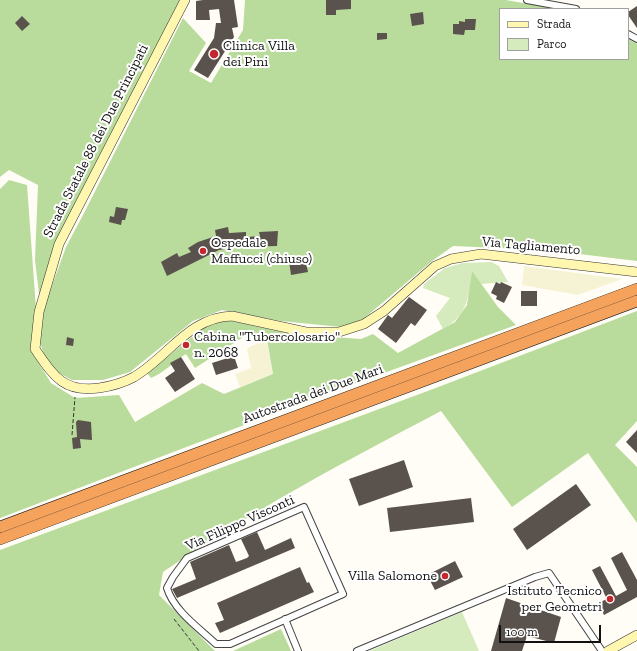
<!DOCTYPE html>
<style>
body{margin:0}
#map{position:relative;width:637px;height:651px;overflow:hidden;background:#fffdf5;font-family:"Zilla Slab",serif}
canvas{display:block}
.legend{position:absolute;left:499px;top:8px;width:130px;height:52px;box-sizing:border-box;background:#fff;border:1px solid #a0a0a0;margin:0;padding:5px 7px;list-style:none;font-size:12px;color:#111}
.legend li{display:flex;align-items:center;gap:8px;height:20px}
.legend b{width:20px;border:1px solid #a0a0a0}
.scale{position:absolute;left:499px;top:625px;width:102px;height:18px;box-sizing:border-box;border:2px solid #111;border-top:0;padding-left:5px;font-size:12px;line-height:14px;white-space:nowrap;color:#111;-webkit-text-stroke:3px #fff;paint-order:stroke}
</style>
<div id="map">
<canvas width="637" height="651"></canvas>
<ul class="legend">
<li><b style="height:5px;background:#fff6b0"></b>Strada</li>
<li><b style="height:11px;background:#d5ebbd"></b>Parco</li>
</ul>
<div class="scale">100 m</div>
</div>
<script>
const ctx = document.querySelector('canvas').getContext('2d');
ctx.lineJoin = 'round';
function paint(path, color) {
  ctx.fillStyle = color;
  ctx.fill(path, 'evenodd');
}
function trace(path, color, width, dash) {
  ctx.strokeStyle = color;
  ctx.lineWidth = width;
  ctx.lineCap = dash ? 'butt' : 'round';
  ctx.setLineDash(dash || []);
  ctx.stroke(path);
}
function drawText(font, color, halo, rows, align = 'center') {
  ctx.font = font + ' "Zilla Slab",serif';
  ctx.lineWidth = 4;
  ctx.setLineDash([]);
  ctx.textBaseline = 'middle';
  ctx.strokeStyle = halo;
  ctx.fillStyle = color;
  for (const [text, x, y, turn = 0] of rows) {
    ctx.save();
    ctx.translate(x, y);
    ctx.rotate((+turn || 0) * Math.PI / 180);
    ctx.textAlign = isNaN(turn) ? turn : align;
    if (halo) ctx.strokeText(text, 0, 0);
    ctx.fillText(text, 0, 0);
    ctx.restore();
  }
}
paint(new Path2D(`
 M524,266l98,13 -44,16 -56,-10z
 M267,339l6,35 -33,13 -5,-13 16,-6 -4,-20z`), '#f6f3d4');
paint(new Path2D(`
 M491,262l8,4 9,16 -27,2 -9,-12c-4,26 -4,43 -29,57l-7,-13 14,-18 -27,-10 1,-4 21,-16 18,-5z
 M462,612l17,39h-110z`), '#d5ebbd');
paint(new Path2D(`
 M0,0h180l-126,250 -14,52 -5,-42 3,-75 -29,-15 -9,7z
 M245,0h261l51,9h-57v50h128v-20l9,5v217l-91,-11 -93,-4 -21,15 -70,59 -21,7 -60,-6 -59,-11 -29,11 -63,51 -27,8h-31l-15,-8 -13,-16 -5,-18 6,-33 21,-58 17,-32 100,-197 23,25 -17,28 22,12 32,-53z
 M9,180l18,5 9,124 -5,42 20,32 24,15 44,-3 16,27 67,-39 22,11 49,-20 -6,-35 7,-1 -29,-2 -50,32 -9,-14c-13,8 -22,19 -35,24l-4,-5 60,-48 20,-5 64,14 70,5 12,-5 25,19 57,-31 12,-17 5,-34 26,36 18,18 -201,73 -315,120v-329z
 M637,311v110l-22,24 22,22v56l-49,-70 -76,54 -71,-96c-95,50 -190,100 -278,161l-4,23 56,56h-215v-101l433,-161z
 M281,629l10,22h-58z`), '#b9dc9c');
paint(new Path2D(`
 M203,0h31l4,27 -6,1 2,9 -26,41 -14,-8 20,-32 2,-15h5l-2,-14 -10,1 1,10h-14v-19z
 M326,0h25v9l-15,1v5h-10z
 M637,6v22l-9,-13v-3z
 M423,12l1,12 -12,2 -2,-12z
 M22,16l8,8 -8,7 -7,-8z
 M465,19h11l-1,11h-10l-1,5 -11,-1v-10h6v-3l6,1z
 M377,33h10v6l-10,1z
 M116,207l12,2 -3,11h-3l-1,5 -12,-3 1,-6 4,1z
 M228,227l1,6 17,-1v5l14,-1 -1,-4 19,-1 -1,15 -41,1 -17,3 -52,26 -6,-14 16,-9 2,4 12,-5 -3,-4 10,-6 18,-6 -1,-6z
 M305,258l3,14 -17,3 -2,-14z
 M496,282l4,2 1,-2 11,5 -8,16 -8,-4 1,-3 -6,-3z
 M521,291h16v15h-16z
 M409,297l18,13 -12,16 -4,-3 -15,20 -18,-14 10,-14 4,3z
 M67,337l7,2 -1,7 -7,-1z
 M234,356l4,12 -22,7 -4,-12z
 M181,357l14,22 -20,13 -10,-14 10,-7 -5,-8z
 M78,420l13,2 1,18 -12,-1 1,9 -8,1 -1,-11 5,-1 -1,-15z
 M637,430v23l-11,-11z
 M404,460l9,27 -54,19 -10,-27z
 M576,484l15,21 -64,45 -14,-21z
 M471,498l3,24 -84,10 -3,-24z
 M257,532l8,18 26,-12 4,10 -118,50 -5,-9 24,-10 -6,-17 39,-17 7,17 11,-4 2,-2 -8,-17z
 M622,552l15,28v17l-33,18 -6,-12 9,-4 -15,-29 8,-4 16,30 11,-6 -16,-32z
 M455,561l8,16 -28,13 -8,-15z
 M300,567l7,16 2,-1 5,10 -94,41 -5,-10 9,-3 -7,-17z
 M506,598l55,19 -7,26 -27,-7 -5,15h-31z`), '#5a524d');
const minor = new Path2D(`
 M527,0l49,9
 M628,34l9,5
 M304,507l39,87 -113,50h-14c-17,-16 -42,-33 -49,-56l6,-11 14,-19z
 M285,619l13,32
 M357,651l178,-74 14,-4 53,78`);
const secondary = new Path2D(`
 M185,0l-126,244 -20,68 -4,37c18,26 28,44 64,39 13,-2 24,-5 35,-11 34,-20 55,-60 98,-61l74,16h33l25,-8 20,-13 51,-45 16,-7 30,-5 156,18
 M608,651l29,-16`);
const motorway = new Path2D(`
 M0,527l637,-238
 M0,539l637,-238`);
trace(minor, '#444', 8);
trace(secondary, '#333', 10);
trace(motorway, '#222', 12);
trace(new Path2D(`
 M72,435l3,-38
 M174,619l25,32`), '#333', 1, [4, 2]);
trace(minor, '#fff', 6);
trace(secondary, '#fff6b0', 9);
trace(motorway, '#f5a25d', 11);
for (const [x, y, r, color] of [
 [214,54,5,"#c4262e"],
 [203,251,4,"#c4262e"],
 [186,345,4,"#c4262e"],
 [445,576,4,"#c4262e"],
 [610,599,4,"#c4262e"]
]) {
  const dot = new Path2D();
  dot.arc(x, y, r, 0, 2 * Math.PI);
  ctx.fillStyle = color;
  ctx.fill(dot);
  trace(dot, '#fff', 1.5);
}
drawText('14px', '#111', '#fff', [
 ["Clinica Villa",223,46],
 ["dei Pini",223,62],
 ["Ospedale",211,243],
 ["Maffucci (chiuso)",211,259],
 ["Cabina \"Tubercolosario\"",194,337],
 ["n. 2068",194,353],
 ["Villa Salomone",437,576,"right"],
 ["Istituto Tecnico",602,591,"right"],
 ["per Geometri",602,607,"right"]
], 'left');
drawText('14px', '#111', '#fff', [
 ["Strada Statale 88 dei Due Principati",96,141,-63],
 ["Via Tagliamento",531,246,5],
 ["Autostrada dei Due Mari",313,394,-20],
 ["Via Filippo Visconti",240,523,-24]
]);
</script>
